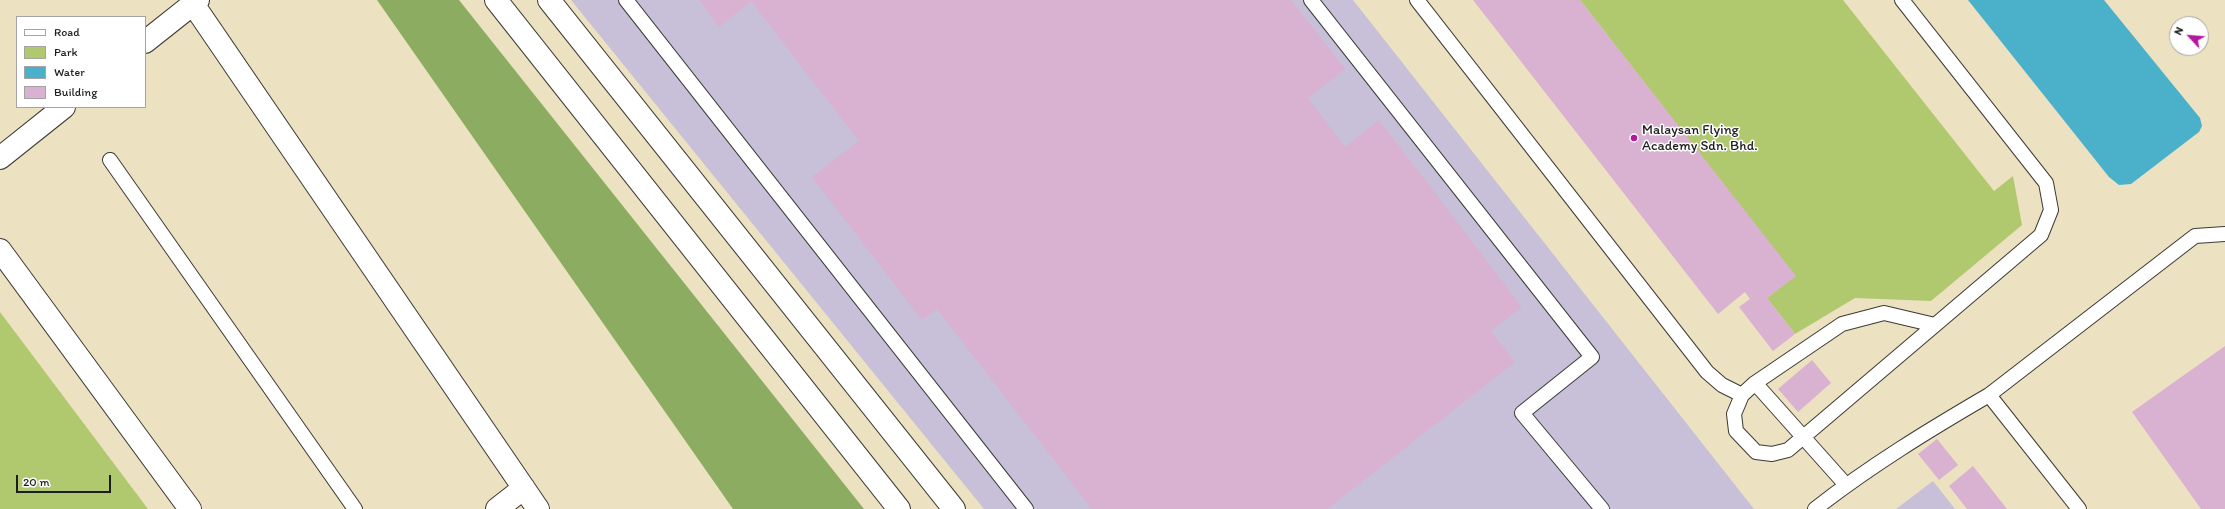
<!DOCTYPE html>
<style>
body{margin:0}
#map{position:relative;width:2225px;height:509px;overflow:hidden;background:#ece1c1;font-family:Itim,sans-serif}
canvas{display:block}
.legend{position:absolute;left:16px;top:16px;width:130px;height:92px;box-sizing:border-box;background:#fff;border:1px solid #a4a4a4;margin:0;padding:5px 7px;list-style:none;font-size:12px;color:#1c1c1c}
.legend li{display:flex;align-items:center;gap:8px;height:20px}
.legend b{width:20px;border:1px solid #a4a4a4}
.north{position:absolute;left:2169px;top:16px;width:40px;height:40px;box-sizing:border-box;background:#fff;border:1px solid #a4a4a4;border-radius:50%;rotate:296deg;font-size:11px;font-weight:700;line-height:16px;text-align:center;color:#1c1c1c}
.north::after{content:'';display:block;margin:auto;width:14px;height:18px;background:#b5179e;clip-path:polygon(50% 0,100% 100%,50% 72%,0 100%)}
.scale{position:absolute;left:16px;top:475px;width:95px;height:18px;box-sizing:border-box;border:2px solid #1c1c1c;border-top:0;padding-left:5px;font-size:12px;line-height:14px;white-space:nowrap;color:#1c1c1c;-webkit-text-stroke:3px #fff;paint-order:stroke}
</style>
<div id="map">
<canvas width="2225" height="509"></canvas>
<ul class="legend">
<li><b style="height:5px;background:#fff"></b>Road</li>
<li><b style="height:11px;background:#b1c96e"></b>Park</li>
<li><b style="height:11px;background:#4bb0ca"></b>Water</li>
<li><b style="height:11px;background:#d9b1d1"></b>Building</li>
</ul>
<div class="north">N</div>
<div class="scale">20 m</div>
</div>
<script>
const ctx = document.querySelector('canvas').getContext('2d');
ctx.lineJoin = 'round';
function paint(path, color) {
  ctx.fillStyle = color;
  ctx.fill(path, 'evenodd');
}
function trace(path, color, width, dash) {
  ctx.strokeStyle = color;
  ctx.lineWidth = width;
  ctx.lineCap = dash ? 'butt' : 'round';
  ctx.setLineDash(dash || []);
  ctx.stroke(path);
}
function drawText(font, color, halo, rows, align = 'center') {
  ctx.font = font + ' Itim,sans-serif';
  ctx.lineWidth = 3;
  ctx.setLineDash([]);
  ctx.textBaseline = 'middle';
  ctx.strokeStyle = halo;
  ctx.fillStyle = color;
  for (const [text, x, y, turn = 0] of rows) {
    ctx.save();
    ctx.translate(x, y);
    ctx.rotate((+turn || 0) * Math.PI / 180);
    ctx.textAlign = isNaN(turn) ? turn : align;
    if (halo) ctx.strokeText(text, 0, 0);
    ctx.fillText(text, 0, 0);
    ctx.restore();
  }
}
paint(new Path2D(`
 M571,0h782l401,509h-770z
 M1933,481l22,28h-59z`), '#c8c0d8');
paint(new Path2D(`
 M1580,0h263l151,191 19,-15 9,49 -91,76 -76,-3 -60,36 -28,-36 28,-22z
 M0,312l148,197h-148z`), '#b1c96e');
paint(new Path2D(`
 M377,0h82l405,509h-131z`), '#8cad61');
paint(new Path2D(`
 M1968,0h136l96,118 2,8 -3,6 -68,52 -12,1 -10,-8z`), '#4bb0ca');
paint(new Path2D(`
 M699,0h592l54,69 -37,29 37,49 34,-27 143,187 -31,24 24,31 -188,147h-235l-155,-200 -15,11 -110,-143 47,-36 -108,-140 -32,26z
 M1473,0h107l216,276 -29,22 28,36 -22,17 -34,-44 11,-8 -5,-7 -27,22z
 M2225,346v163h-24l-69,-97z
 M1812,360l19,23 -33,29 -20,-23z
 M1937,439l21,26 -19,15 -21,-26z
 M1973,466l34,43h-40l-18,-23z`), '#d9b1d1');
const service = new Path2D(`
 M626,0l400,509
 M1311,0l281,357 -70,56 80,96
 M1417,0l290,372 15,13 20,10
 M1902,0l144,183 5,27 -10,25 -253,215 -16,4 -16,-2 -20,-21 -2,-17 8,-19 13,-12 87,-59 42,-11 51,12
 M110,160l245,349
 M1755,383l91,102
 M1815,509c55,-43 114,-79 174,-114
 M2079,509l-90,-114 206,-159 30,-2`);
const minor = new Path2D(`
 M496,0l403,509
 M549,0l405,509
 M193,4l345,505
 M145,42l53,-42
 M0,158l64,-51
 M0,250l190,259
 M497,509l27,-21`);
trace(service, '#3b3a35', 16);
trace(minor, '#3b3a35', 24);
trace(service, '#fff', 14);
trace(minor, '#fff', 22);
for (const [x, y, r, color] of [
 [1634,138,4,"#b5179e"]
]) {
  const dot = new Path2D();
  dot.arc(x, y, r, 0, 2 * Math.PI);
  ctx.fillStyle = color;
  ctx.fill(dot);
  trace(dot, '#fff', 1.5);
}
drawText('14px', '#1c1c1c', '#fff', [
 ["Malaysan Flying",1642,130],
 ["Academy Sdn. Bhd.",1642,146]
], 'left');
</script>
